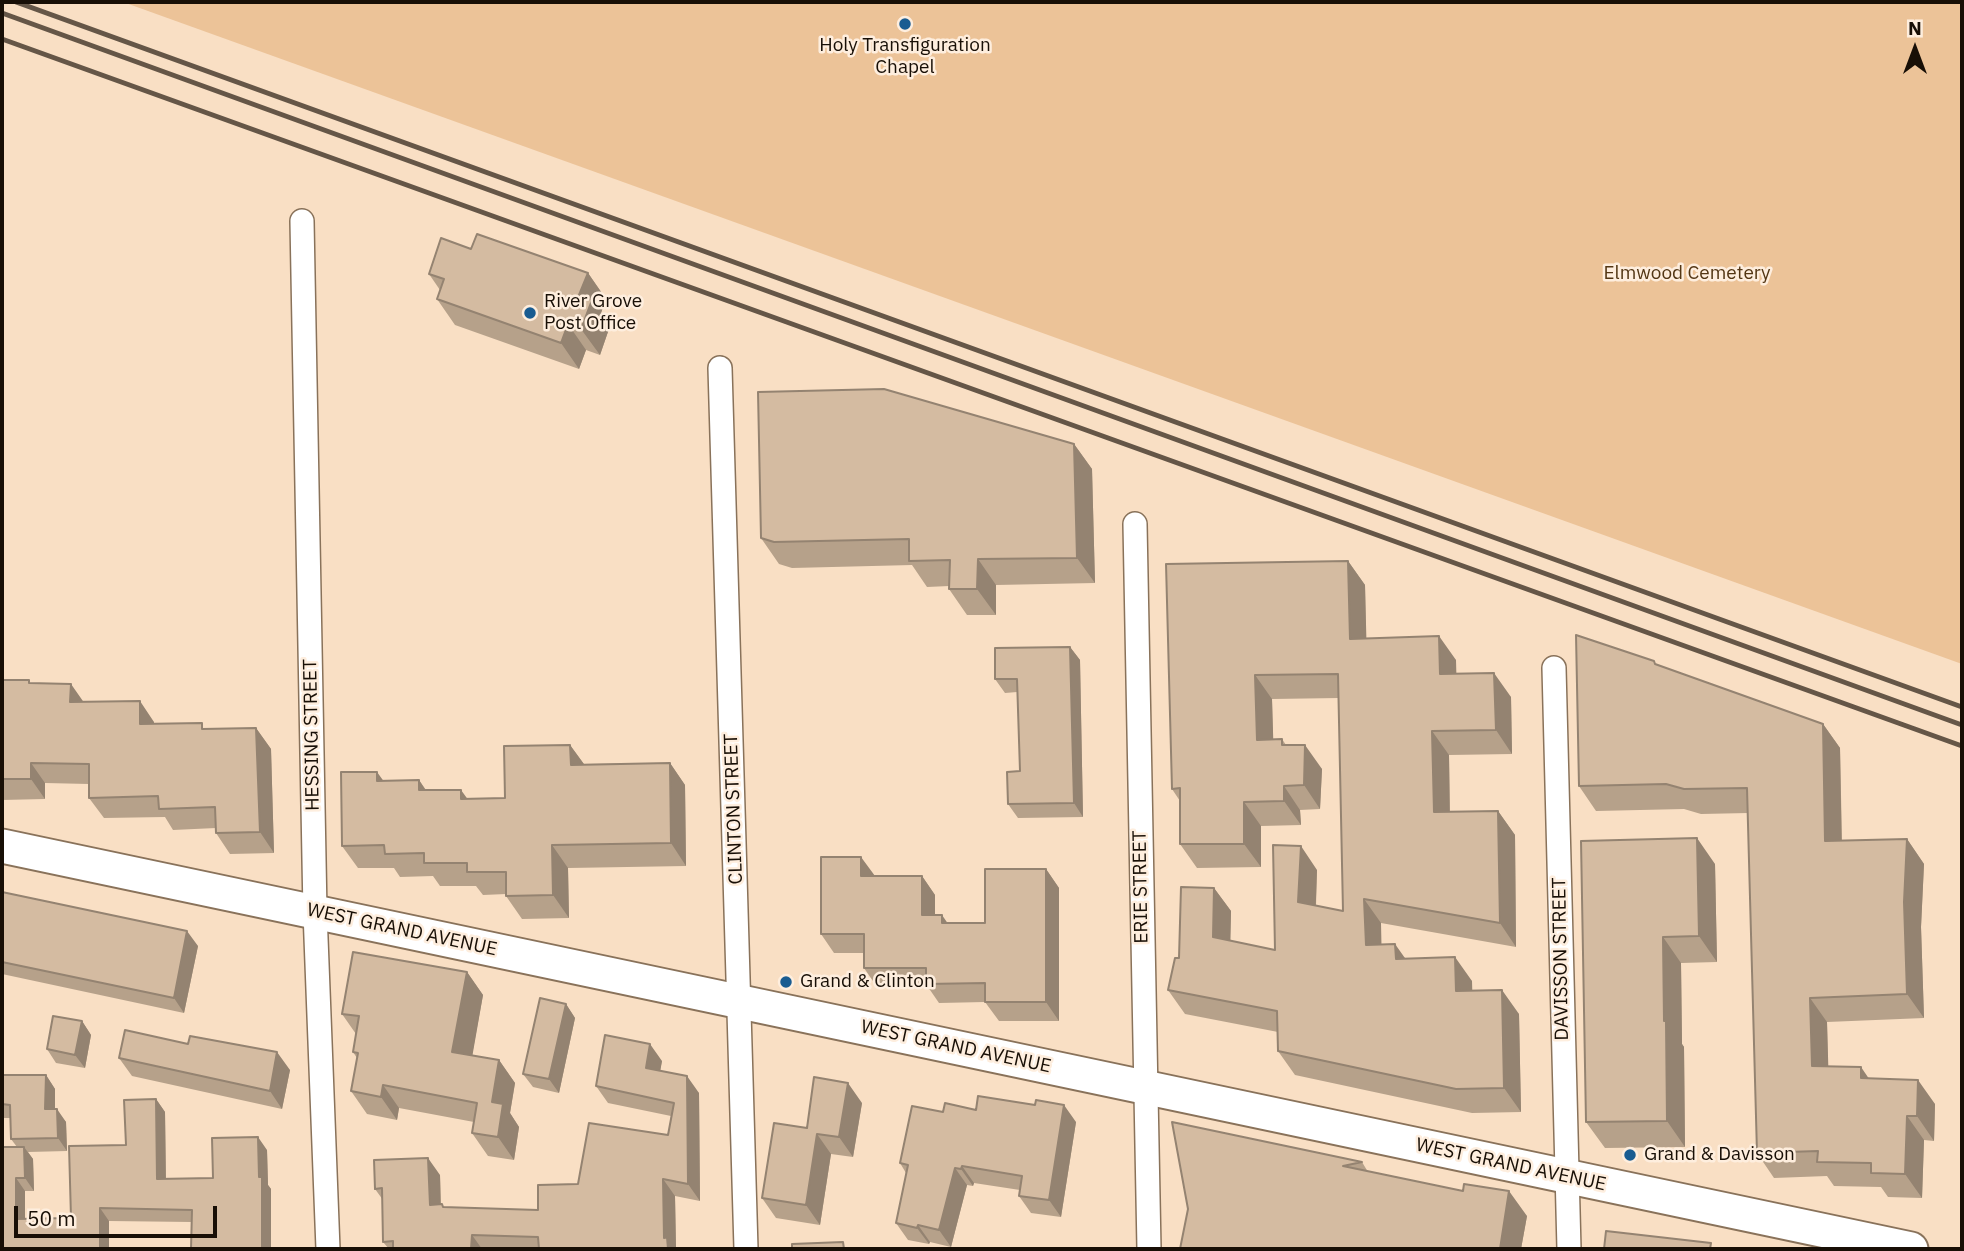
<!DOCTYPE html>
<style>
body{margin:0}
#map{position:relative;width:1964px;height:1251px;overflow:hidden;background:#f9dfc4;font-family:"IBM Plex Sans",sans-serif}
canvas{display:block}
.frame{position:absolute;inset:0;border:4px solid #180f06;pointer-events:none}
.north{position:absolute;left:1880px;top:14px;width:70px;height:70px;-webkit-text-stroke:5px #feeede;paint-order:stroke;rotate:0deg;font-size:19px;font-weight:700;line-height:28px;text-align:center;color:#180f06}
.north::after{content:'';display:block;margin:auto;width:24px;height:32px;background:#180f06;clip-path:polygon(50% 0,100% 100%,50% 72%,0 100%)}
.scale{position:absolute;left:14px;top:1206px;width:203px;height:32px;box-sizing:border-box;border:4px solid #180f06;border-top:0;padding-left:9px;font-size:21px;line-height:24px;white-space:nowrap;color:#180f06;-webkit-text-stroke:5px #feeede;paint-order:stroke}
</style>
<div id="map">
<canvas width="1964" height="1251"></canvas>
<div class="frame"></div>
<div class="north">N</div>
<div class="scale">50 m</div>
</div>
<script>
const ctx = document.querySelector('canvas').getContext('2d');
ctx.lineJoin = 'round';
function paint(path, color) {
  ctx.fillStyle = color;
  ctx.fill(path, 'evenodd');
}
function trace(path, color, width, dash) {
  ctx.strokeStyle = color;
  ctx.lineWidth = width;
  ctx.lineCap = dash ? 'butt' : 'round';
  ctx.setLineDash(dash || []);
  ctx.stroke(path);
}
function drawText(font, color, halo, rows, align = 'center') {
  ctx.font = font + ' "IBM Plex Sans",sans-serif';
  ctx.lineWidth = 5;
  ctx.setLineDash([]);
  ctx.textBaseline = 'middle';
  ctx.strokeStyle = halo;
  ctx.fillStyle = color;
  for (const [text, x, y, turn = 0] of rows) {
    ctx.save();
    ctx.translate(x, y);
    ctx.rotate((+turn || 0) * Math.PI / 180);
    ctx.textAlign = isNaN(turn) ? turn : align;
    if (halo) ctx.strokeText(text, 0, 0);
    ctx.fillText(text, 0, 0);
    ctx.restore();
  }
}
paint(new Path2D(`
 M123,2h1839v662z`), '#ecc398');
const street = new Path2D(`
 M302,221l13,691 13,337
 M720,368l26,881
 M1135,524l14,725
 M1554,668l15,581`);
const secondary = new Path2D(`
 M2,846l1909,403`);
trace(street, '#89725a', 26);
trace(secondary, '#89725a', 37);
trace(street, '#fff', 23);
trace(secondary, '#fff', 33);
trace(new Path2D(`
 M16,2l1946,705
 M2,13l1960,712
 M2,39l1960,707`), '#655647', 5);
paint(new Path2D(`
 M471,249l117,24 18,26 -5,14 9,13 -10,29 -14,-5 -7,19 -124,-44 -18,-26 3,-9 -11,-16z
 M1074,444l18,25 3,114 -99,2v30h-29l-18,-26v-3l-22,1 -15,-22 -120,3 -13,-4 -18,-26z
 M1348,561l17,24 1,54 90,21v14l55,23 1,57 -63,1 1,57 48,-1 17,24 1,112 -135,-24v22l24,13 67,23v10l47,23 2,98 -49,1 -177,-38 -17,-24v-19l-93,-18 -17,-24 11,-32 35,-70 17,23 -1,30 45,9 42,-80 -1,36 27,5 -4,-213 -67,1 1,41 9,-1 4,6 36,24 -2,40 -20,1 1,15 -40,1v41l-64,1 -17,-24v-43l-8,-12 -6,-225z
 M1070,647l10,13 3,157 -65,1 -10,-14 12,-33 -3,-79 -12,1 -10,-14z
 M1657,665l166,59 17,24 2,93 65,-2 17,25 -3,63 3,91 -97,4 1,44 41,12 66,26 -1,37 -10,-1 -2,58 -34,-1 -7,-10 -47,-1 -7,-10 -53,2 -17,-25 -9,-340 -47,1 -17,-5 -88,2 -17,-25z
 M2,680l29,3 52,19 71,20v2l52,5 50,-1 15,21 3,104 -44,1 -14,-21v-5l-43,2 -8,-13 -61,1 -15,-20v-14l-44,-1v16l-43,1z
 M570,745l14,19 86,-1 15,22 1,81 -118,2 1,50 -47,1 -16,-23v-2l-23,1 -7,-9h-36l-7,-10 -33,1 -6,-9h-36l-16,-22 41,-65 36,-1 7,10 41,9 38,-1z
 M1581,841l134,23 2,98 -36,1 1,81 2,3 1,100 -80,1 -19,-26z
 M1046,869l13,19v133h-60l-14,-19 -46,1 -11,-16h-51l-13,-19v-15h-30l-13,-19 54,-58h47l13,19v20l13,8h37z
 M2,889l2,3 194,54 -14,67 -182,-39z
 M467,972l16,23 -11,60 27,5 16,23 -5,30 9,14 -5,33 -26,-4 -16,-23 2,-11 -75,-14 -2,12 -30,-6 -16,-23 6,-33 -4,-6 3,-18 -14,-20z
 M566,1004l9,14 -16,75 -26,-6 -10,-13z
 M82,1021l9,14 -6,33 -29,-5 -9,-14z
 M188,1044l102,26 -8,39 -150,-33 -13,-18z
 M662,1061l-2,9 39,23 1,108 -25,-5 1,53h-287l-6,-7v-42l-8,-11 65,-14 1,30 4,2 93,3 40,-26 90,-49 3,-19 -63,-13 -12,-17z
 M2,1075h44l9,14v20l11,13 1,29 -39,1 5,7 1,32h-9v28l46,-1 55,-73 30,-46 9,13 1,67 47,-1 54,-28 1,35 3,4 -79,33 -83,-1v28h-107l15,-102 -6,-8v-21h-9z
 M862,1103l-9,54 -22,-3 -11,71 -44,-7 -14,-20 45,-70z
 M976,1110l100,12 -15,95 -30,-4 -12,-17 1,-6 -46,-7 -1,3 -6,-1 -16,62 -21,-5 -1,2 -21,-4 -12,-17 10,-50 -6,-10 43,-51z
 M1172,1122l190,40 6,10 159,44 -6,33h-341l8,-40z`), '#b6a18a');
paint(new Path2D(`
 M588,273l18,26 -5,14 9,13 -10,29 -19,-26 -2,-34z
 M568,324l18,26 -7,19 -18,-26z
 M1074,444l18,25 3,114 -18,-25z
 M978,559l18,26v30l-19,-26z
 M1348,561l17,24 2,78 -17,-24z
 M1439,636l17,24 1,38 -17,-24z
 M1070,647l10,13 3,157 -9,-14z
 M1494,673l17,24 1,57 -16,-24z
 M1255,675l17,24 2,65 -17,-24z
 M71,684l14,20 -15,-2z
 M140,701l14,21 1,23 -15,-21z
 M1823,724l17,24 2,117 -17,-24z
 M256,728l15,21 3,104 -14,-21z
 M1432,731l17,24 1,81 -16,-24z
 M570,745l16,22 -15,-2z
 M1305,745l17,24 -2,40 -16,-24z
 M31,763l14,20v16l-14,-20z
 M670,763l15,22 1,81 -15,-23z
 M377,772l16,22 -16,-13z
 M419,780l15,23 -15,-13z
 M1284,786l16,24 1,15 -17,-24z
 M461,790l16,22 -16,-13z
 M1244,802l17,24v41l-17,-23z
 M1498,811l17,24 1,112 -16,-24z
 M1697,838l18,26 2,98 -18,-26z
 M1907,839l17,25 -3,63 3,91 -17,-24 -3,-92z
 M552,845l16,23 1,50 -16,-23z
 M1301,846l16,24 -2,56 -17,-24z
 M861,857l14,19h-14z
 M1046,869l13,19v133l-13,-19z
 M922,876l13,19v39l-13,-19z
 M1214,888l17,23 -1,50 -17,-24z
 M1364,899l17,24 1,46 -16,-24z
 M942,915l13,19 -13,-11z
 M187,931l11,15 -14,67 -10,-15z
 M1663,937l18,26 1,81 2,3 1,100 -18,-26 -3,-100z
 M1395,944l17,24 -16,-9z
 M1455,957l17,24 1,34 -17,-24z
 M467,972l16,23 -14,80 -17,-23z
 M1502,990l17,24 2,98 -17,-24z
 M1810,998l17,24 2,68 -17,-24z
 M566,1004l9,14 -16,75 -10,-14z
 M82,1021l9,14 -6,33 -10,-13z
 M650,1044l12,17 -4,23 -12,-16z
 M277,1052l13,18 -8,39 -12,-18z
 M499,1060l16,23 -5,30 9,14 -5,33 -16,-23 -6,-35z
 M1861,1067l17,25 -17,-14z
 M46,1075l9,14v34l-10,-14z
 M687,1076l12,17 1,108 -12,-17z
 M1918,1080l17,24 -1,37 -17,-25z
 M848,1083l14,20 -9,54 -14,-20z
 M383,1085l16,23 -2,12 -16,-23z
 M156,1099l9,13 1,80 -9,-13z
 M1064,1105l12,17 -15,95 -12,-17z
 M57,1109l9,13 1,29 -9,-13z
 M1907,1116l17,24 -2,58 -17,-24z
 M817,1134l14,20 -11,71 -14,-20z
 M258,1137l9,13 1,35 3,4v60h-9z
 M24,1147l9,12 1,32 -9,-13z
 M428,1158l12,17 1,47 -11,-17z
 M962,1166l12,17 -1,3 -12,-17z
 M955,1168l12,17 -16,62 -12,-17z
 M16,1178l9,13v41l-9,-13z
 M663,1179l12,17 1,53h-8l-4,-11z
 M1509,1191l18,25 -6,33h-21z
 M100,1208l9,13v28h-9z
 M918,1225l12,17 -1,2 -12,-16z
 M472,1235l10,14h-11z`), '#948371');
const building = new Path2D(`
 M477,234l111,39 -9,22 13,5 -11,29 -13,-5 -7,19 -124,-44 7,-20 -15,-5 12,-36 30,11z
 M884,389l190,55 3,114 -99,1 -1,30h-28l1,-29 -41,1v-22l-135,3 -13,-4 -3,-146z
 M1348,561l2,78 89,-3 1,38 54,-1 2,57 -64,1 2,81 64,-1 2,112 -136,-24 2,46 29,-1 1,15 59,-2 1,34 46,-1 2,98 -48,1 -178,-38 -1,-40 -109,-21 7,-32h4l2,-71 33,1 -1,49 62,13 -2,-105 28,1 -3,56 45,9 -5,-237 -83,1 2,65 25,-1v6h23l-1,40 -20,1v15l-40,1v42h-64v-56l-8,1 -6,-225z
 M1576,635l78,26 1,3 168,60 2,117 82,-2 -3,63 3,92 -97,4 2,68 49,1v11l57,2 -1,36h-10l-2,58 -34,-1v-10l-54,-1 1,-11 -61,2 -10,-365 -63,1 -18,-5 -87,2z
 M1070,647l4,156 -66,1 -1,-32 13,-1 -3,-92h-22v-31z
 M2,680h27v3l42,1 -1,18 70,-1v23l62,-1v6l54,-1 4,104 -44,1 -1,-26 -56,2 -1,-13 -69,2v-34l-58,-1v16h-29z
 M570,745l1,20 99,-2 1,80 -119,2 1,50 -47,1v-24h-39v-9h-43v-10l-39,1 -1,-9 -42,1 -1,-74h36v9l42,-1v10h42v9l44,-1 -1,-52z
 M1697,838l2,98 -36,1 1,84h2l1,100 -81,1 -5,-281z
 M821,857h40v19h61v39h20v8h43v-54h61v133h-61v-19l-59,1v-16h-62v-34h-43z
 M2,892l185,39 -13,67 -172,-36z
 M353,952l114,20 -15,80 47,8 -7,42 11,2 -5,33 -26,-4 5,-30 -94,-18 -2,12 -30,-6 7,-38 -5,-1 6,-36 -17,-2z
 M540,998l26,6 -17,75 -26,-5z
 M53,1016l29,5 -7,34 -28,-6z
 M125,1030l63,14 2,-8 87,16 -7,39 -151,-33z
 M605,1035l45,9 -4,24 41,8 1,108 -25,-5 1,59 3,-1 1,12h-129l-1,-12 -66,-2 -1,14h-78v-8l-10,1 -1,-54 -7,1 -1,-29 54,-2 2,47 12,-1 1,3 95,3v-25l40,-1 11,-61 79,12 6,-32 -78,-17z
 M2,1075h44l-1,34h12l1,29 -47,1 -1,-34 -8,-1z
 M814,1077l34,6 -9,54 -22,-3 -11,71 -44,-7 12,-75 33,5z
 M978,1096l57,9 1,-5 28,5 -15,95 -30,-4 3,-20 -60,-10 -1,3 -6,-1 -16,62 -21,-5 -1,3 -21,-5 12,-58 -8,-2 12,-57 31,6 2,-9 31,7z
 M156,1099l1,80 56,-1 -1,-40 46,-1 1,40h3v72h-71l1,-39 -92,-2v41h-98v-102h22l1,31h-9v41l55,-1 -2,-72 57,-1 -2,-45z
 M1172,1122l190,40 -19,4 120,25 1,-7 45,7 -9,58h-320l8,-40z
 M1606,1231l105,12 -1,6h-106z
 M843,1242l1,7h-52v-5z`);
paint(building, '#d4bba1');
trace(building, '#948371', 2);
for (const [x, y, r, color] of [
 [905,24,7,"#195c91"],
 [530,313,7,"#195c91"],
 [786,982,7,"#195c91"],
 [1630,1155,7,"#195c91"]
]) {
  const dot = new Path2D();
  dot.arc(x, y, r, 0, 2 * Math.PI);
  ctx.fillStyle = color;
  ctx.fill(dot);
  trace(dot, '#feeede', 2.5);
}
drawText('19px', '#180f06', '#feeede', [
 ["Holy Transfiguration",905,46,"center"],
 ["Chapel",905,68,"center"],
 ["River Grove",544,302],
 ["Post Office",544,324],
 ["Grand & Clinton",800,982],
 ["Grand & Davisson",1644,1155]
], 'left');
drawText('19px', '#533614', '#feeede', [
 ["Elmwood Cemetery",1687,274]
]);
drawText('19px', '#180f06', '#feeede', [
 ["HESSING STREET",312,735,-91],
 ["CLINTON STREET",734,809,-92],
 ["ERIE STREET",1141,887,-91],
 ["WEST GRAND AVENUE",402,930,12],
 ["DAVISSON STREET",1561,959,-91],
 ["WEST GRAND AVENUE",956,1047,12],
 ["WEST GRAND AVENUE",1511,1165,12]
]);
</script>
